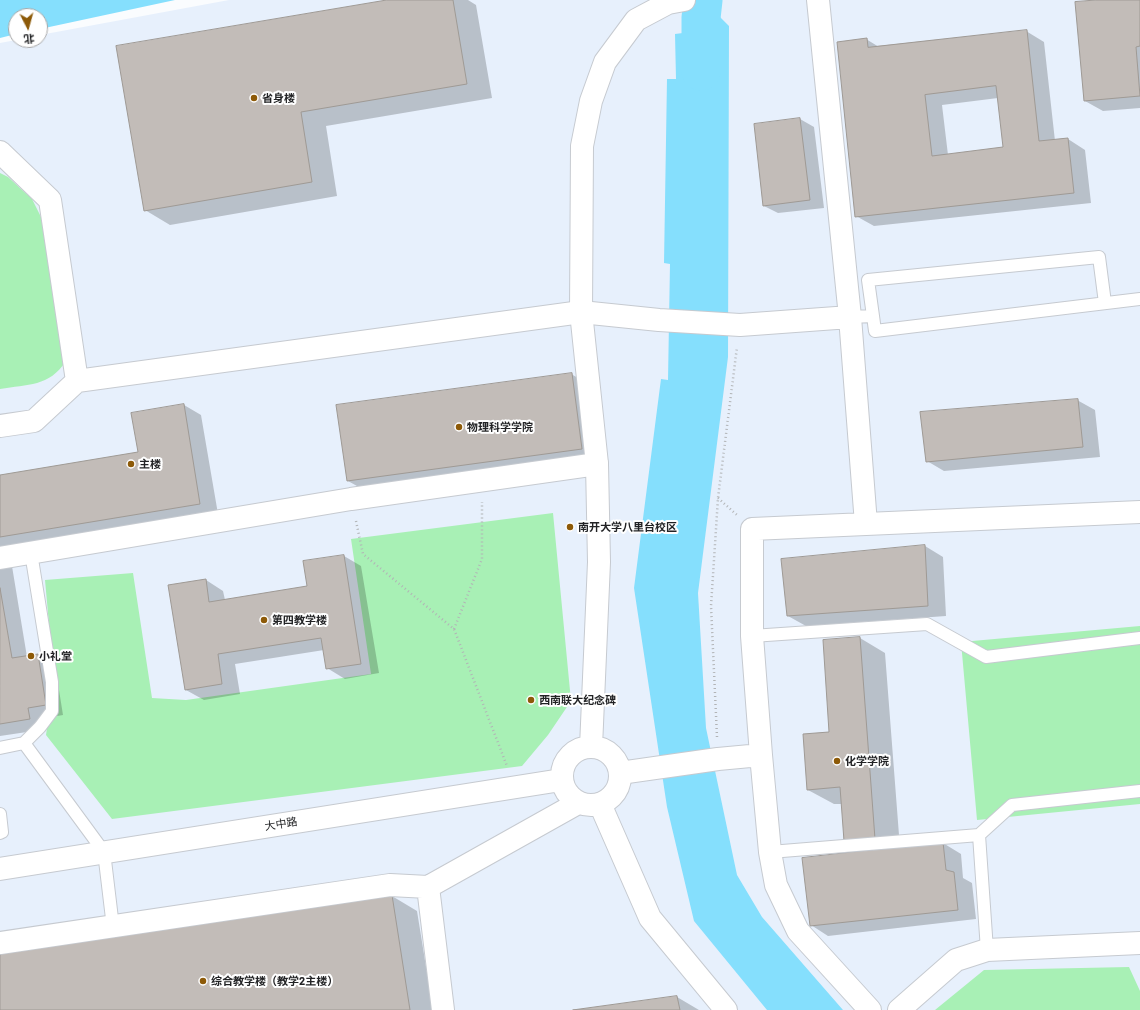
<!DOCTYPE html>
<meta charset="utf-8">
<style>
body{margin:0}
#map{position:relative;width:1140px;height:1010px;overflow:hidden;background:#fafcfe;font-family:Barlow,"Noto Sans SC",sans-serif}
canvas{display:block}
.north{position:absolute;left:8px;top:8px;width:40px;height:40px;box-sizing:border-box;background:#fff;border:1px solid #a7a7a8;border-radius:50%;rotate:174deg;font-size:11px;font-weight:700;line-height:16px;text-align:center;color:#222325}
.north::after{content:'';display:block;margin:auto;width:14px;height:18px;background:#8d5a08;clip-path:polygon(50% 0,100% 100%,50% 72%,0 100%)}
</style>
<div id="map">
<canvas width="1140" height="1010"></canvas>
<div class="north">北</div>
</div>
<script>
const ctx = document.querySelector('canvas').getContext('2d');
ctx.lineJoin = 'round';
function paint(path, color) {
  ctx.fillStyle = color;
  ctx.fill(path, 'evenodd');
}
function trace(path, color, width, dash) {
  ctx.strokeStyle = color;
  ctx.lineWidth = width;
  ctx.lineCap = dash ? 'butt' : 'round';
  ctx.setLineDash(dash || []);
  ctx.stroke(path);
}
function drawText(font, color, halo, rows, align = 'center') {
  ctx.font = font + ' Barlow,"Noto Sans SC",sans-serif';
  ctx.lineWidth = 4;
  ctx.setLineDash([]);
  ctx.textBaseline = 'middle';
  ctx.strokeStyle = halo;
  ctx.fillStyle = color;
  for (const [text, x, y, turn = 0] of rows) {
    ctx.save();
    ctx.translate(x, y);
    ctx.rotate((+turn || 0) * Math.PI / 180);
    ctx.textAlign = isNaN(turn) ? turn : align;
    if (halo) ctx.strokeText(text, 0, 0);
    ctx.fillText(text, 0, 0);
    ctx.restore();
  }
}
paint(new Path2D(`
 M229,0h911v1010h-1140v-967l16,-3h24v-5z`), '#e7f0fc');
paint(new Path2D(`
 M0,173l8,4 24,22 15,30 19,132c-17,26 -38,23 -66,28z
 M553,513l18,188 -23,34 -26,31 -410,53 -66,-84 8,-56 -9,-99 88,-7 19,125 34,2 185,-26 -20,-135z
 M1140,626v178l-163,16 -16,-178z
 M1129,967l11,24v19h-205l49,-40z`), '#a8f0b5');
paint(new Path2D(`
 M0,0h175l-135,29v-13h-24v18l-16,4z
 M720,17l9,9 -1,331 -30,236 8,135 31,147 25,42 81,93h-76l-73,-89 -27,-114 -33,-219 27,-209 7,1 2,-116 -6,-1 3,-184h9l-1,-45 8,-1 18,-15z`), '#85dffd');
paint(new Path2D(`
 M393,0h75l8,5 16,93 -166,28 11,70 -167,29 -25,-15z
 M1107,0h33v108l-37,3 -18,-10z
 M1026,31l18,11 11,99 13,-2 17,11 6,53 -217,23 -18,-10 10,-177 13,8zM998,98l6,50 -56,7 -6,-50z
 M800,119l14,8 10,81 -46,5 -14,-7 -9,-81z
 M571,374l18,10 11,75 -234,32 -18,-10z
 M1077,400l18,10 5,47 -156,14 -17,-10z
 M184,405l17,10 17,99 -209,34 18,109 10,-2 18,10 8,50 -17,3 1,11 -47,7v-260l139,-23z
 M925,546l18,11 3,59 -140,10 -18,-10z
 M344,556l17,10 18,107 -34,6 -18,-11 -3,-18 -89,14 5,30 -36,6 -18,-10 20,-110 17,11 2,9 83,-13z
 M860,638l25,15 15,195 43,-5 18,11 2,24 9,5 4,36 -148,17 -17,-11 54,-73 -20,-11 -3,-37h-8l-26,-14 23,-57z
 M392,896l25,15 16,99h-433z
 M677,997l22,13h-118z`), '#0003');
trace(new Path2D(`
 M701,71v-53l2,-18`), '#85dffd', 39);
const building = new Path2D(`
 M387,0h66l14,84 -166,28 11,70 -168,29 -28,-165z
 M1096,0h44v46l-4,1 4,49 -56,5 -9,-99z
 M1027,30l12,111 29,-3 6,55 -219,24 -18,-175 30,-4 1,9zM996,86l7,61 -71,9 -7,-61z
 M800,118l10,82 -47,6 -9,-82z
 M572,373l10,76 -235,32 -11,-76z
 M1078,399l5,48 -157,15 -6,-50z
 M184,404l16,100 -200,33v-62l138,-23 -7,-39z
 M925,545l3,61 -141,10 -6,-57z
 M344,555l17,109 -35,5 -5,-31 -103,16 4,30 -37,6 -17,-105 38,-6 3,23 98,-16 -4,-25z
 M0,588l12,70 26,-4 8,51 -18,3 2,11 -30,5z
 M860,637l15,202 -31,2 -4,-54 -33,3 -4,-56 26,-2 -6,-92z
 M943,842l3,28 8,2 4,38 -148,16 -8,-68z
 M392,895l18,115h-410v-58z
 M677,996l3,14h-107z`);
paint(building, '#c2bcb8');
trace(building, '#9f9a95', 1);
const lane = new Path2D(`
 M873,316l-5,-36 231,-23 6,46
 M850,317l23,-1 2,15 265,-32
 M752,636l175,-12 59,33 154,-19
 M24,743l16,-16 12,-16v-29l-21,-129
 M0,748l24,-5 80,109 9,75
 M0,814l2,18 -2,1
 M979,835l8,115
 M770,852l209,-17 33,-30 128,-14`);
const street = new Path2D(`
 M818,0l32,317 16,207
 M0,152l50,48 27,181 -43,40 -34,5
 M77,381l504,-69 78,8 81,5 110,-8
 M0,558l351,-59 246,-35
 M620,773l98,-14 43,-4
 M0,943l390,-58 38,2
 M443,1010l-15,-123 150,-84
 M870,1010l-72,-79 -22,-46 -6,-33 -9,-97 -9,-119v-107l388,-17
 M899,1010l57,-50 31,-10 153,-7`);
const secondary = new Path2D(`
 M562 776a29 29 0 1 1 58 0a29 29 0 1 1-58 0Z
 M591,747l8,-185 -2,-98 -16,-152 1,-166 9,-45 14,-39 31,-42 32,-17 16,-3
 M600,804l50,114 76,92
 M0,869l561,-89`);
trace(lane, '#c6cad0', 14);
trace(street, '#c6cad0', 24);
trace(secondary, '#c6cad0', 24);
trace(new Path2D(`
 M718,498l19,17
 M356,521l7,33 91,75 53,137
 M454,629l28,-70v-57
 M717,737l-6,-131 7,-108 19,-151`), '#b2b4b6', 2.5, [1, 3]);
trace(lane, '#fff', 12);
trace(street, '#fff', 22);
trace(secondary, '#fff', 22);
for (const [x, y, r, color] of [
 [254,98,4,"#8d5a08"],
 [459,427,4,"#8d5a08"],
 [131,464,4,"#8d5a08"],
 [570,527,4,"#8d5a08"],
 [264,620,4,"#8d5a08"],
 [31,656,4,"#8d5a08"],
 [531,700,4,"#8d5a08"],
 [837,761,4,"#8d5a08"],
 [203,981,4,"#8d5a08"]
]) {
  const dot = new Path2D();
  dot.arc(x, y, r, 0, 2 * Math.PI);
  ctx.fillStyle = color;
  ctx.fill(dot);
  trace(dot, '#fff', 1.5);
}
drawText('bold 11px', '#222325', '#fff', [
 ["省身楼",262,98],
 ["物理科学学院",467,427],
 ["主楼",139,464],
 ["南开大学八里台校区",578,527],
 ["第四教学楼",272,620],
 ["小礼堂",39,656],
 ["西南联大纪念碑",539,700],
 ["化学学院",845,761],
 ["综合教学楼（教学2主楼）",211,981]
], 'left');
drawText('11px', '#222325', '#fff', [
 ["大中路",281,824,-9]
]);
</script>
